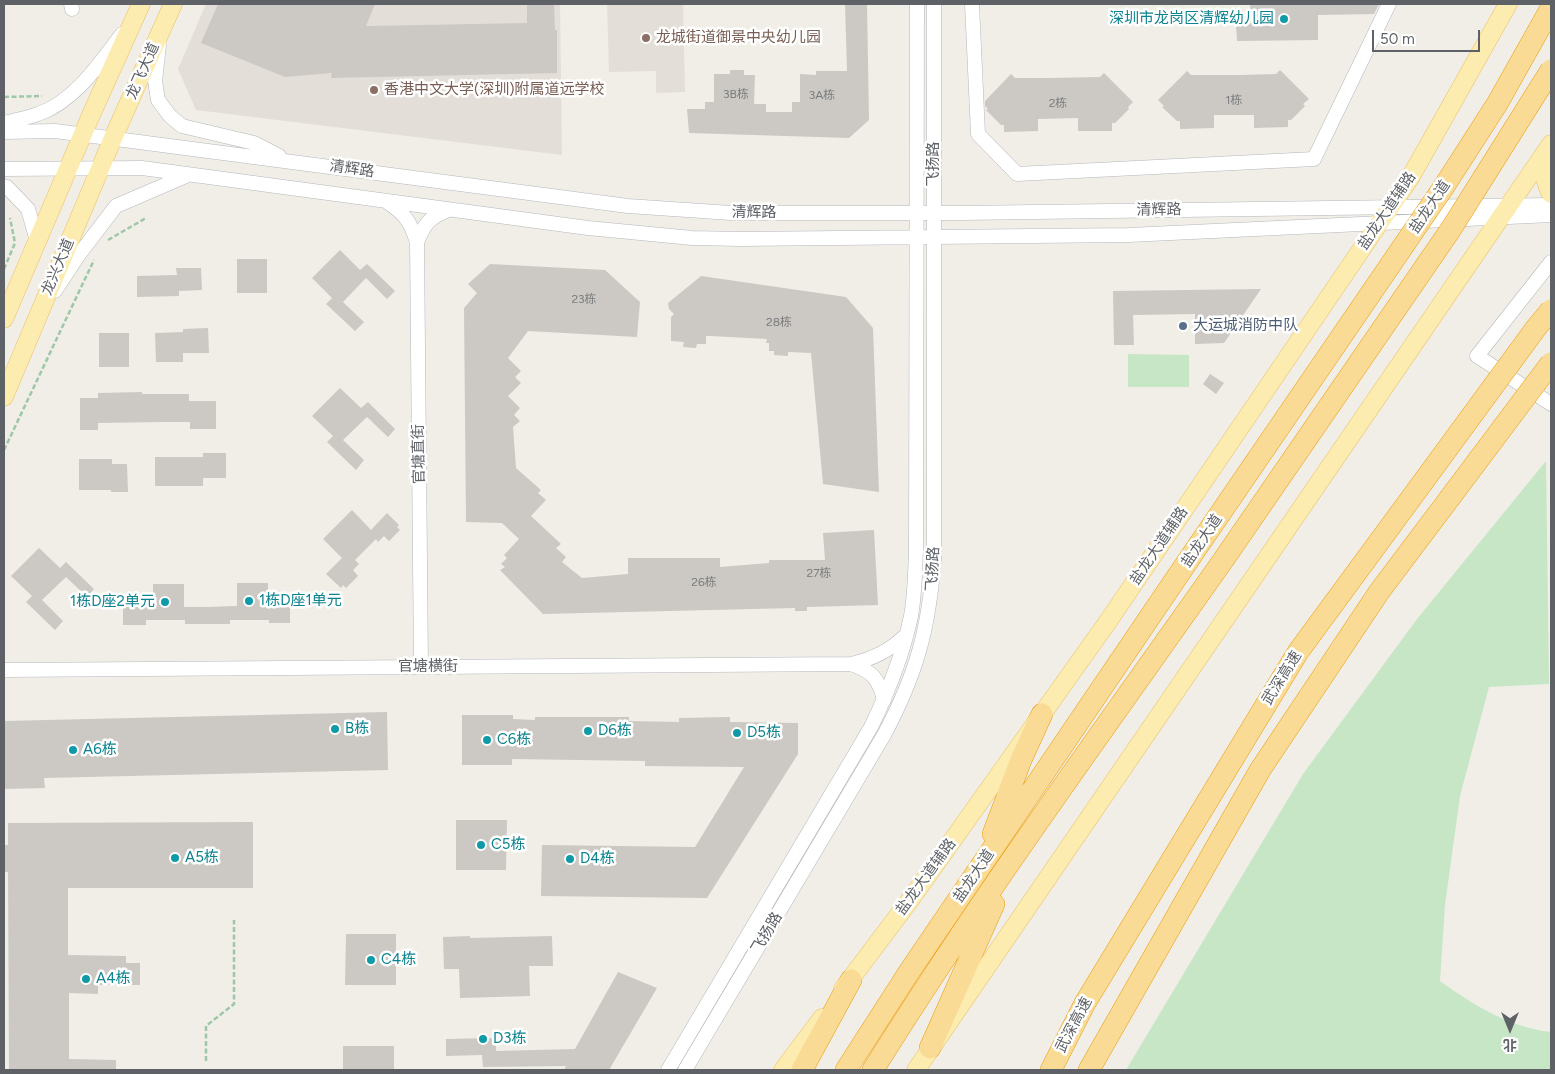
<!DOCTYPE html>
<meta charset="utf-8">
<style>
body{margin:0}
#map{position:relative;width:1555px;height:1074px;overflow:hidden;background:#f0eee7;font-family:Figtree,"Noto Sans SC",sans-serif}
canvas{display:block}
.frame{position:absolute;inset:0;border:5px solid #5e6267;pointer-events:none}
.north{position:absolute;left:1485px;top:1004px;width:50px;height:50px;-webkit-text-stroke:4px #fff;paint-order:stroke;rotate:180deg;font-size:14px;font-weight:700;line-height:20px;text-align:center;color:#5e6267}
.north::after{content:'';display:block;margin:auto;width:18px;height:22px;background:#5e6267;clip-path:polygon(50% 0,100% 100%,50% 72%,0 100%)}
.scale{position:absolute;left:1372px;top:30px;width:108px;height:22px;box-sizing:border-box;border:2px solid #5e6267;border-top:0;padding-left:6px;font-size:15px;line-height:18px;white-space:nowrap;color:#5e6267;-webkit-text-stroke:4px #fff;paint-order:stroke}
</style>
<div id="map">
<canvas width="1555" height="1074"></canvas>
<div class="frame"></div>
<div class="north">北</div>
<div class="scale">50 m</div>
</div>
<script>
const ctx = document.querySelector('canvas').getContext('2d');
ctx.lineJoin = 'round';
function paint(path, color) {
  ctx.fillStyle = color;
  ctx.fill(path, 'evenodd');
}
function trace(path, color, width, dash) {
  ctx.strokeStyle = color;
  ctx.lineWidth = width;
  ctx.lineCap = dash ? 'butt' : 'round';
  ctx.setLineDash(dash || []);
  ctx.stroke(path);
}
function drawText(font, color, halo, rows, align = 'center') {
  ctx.font = font + ' Figtree,"Noto Sans SC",sans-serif';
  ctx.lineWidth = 5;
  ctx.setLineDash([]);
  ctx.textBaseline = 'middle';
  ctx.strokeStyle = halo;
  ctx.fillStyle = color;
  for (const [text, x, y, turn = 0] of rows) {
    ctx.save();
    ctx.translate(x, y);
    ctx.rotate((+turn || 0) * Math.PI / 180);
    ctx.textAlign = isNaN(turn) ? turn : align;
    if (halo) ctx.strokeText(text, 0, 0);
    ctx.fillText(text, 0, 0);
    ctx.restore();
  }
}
paint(new Path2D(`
 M206,4h354l2,151 -366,-45 -18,-41z
 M607,4h76l2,88 -29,1v-22l-47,1z`), '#e3dfd8');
paint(new Path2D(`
 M1128,354l61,1v32h-61z
 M1546,461l3,223 -60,3 -29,109 -15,109 -5,76c32,23 70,47 111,51v38h-425l177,-296 114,-155z`), '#c7e6c5');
paint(new Path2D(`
 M218,4h157l-9,22 161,-3v-19h27l1,26h2v43l-226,5 1,-5 -47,4 -84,-34z
 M845,4h22l2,116 -20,18 -160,-5 -2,-24h18v-7h9v-28h16v-4h14v5h11l-1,29h12v8h26v-10h8v-28l16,1v-4h31z
 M1250,4h129l-5,10 -56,1v25l-81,1 -1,-17 15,-1z
 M1280,70l29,29 -6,5 2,2 -14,14h-3v7l-34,1v-13h-40v13l-34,1v-8h-3l-15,-14 2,-1 -6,-6 29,-29 4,4h49l36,-1z
 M1104,73l29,29 -5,5 1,2 -14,14h-3v8h-34v-13l-40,1v12l-34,1v-7h-3l-15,-15 2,-1 -3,-3v-5l26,-27 4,4h36l49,-1z
 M340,250l20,20 7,-6 28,27 -8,8 -21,-21 -23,24 21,20 -9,9 -29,-27 6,-6 -20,-20z
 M237,259h30v34h-30z
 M490,264l115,6 35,32 -3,35 -109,-6 -20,27 13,13 -6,6 6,6 -13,13 12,12 -6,7 6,6 -7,6 3,41 25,22 -3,3 8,7 -15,16 30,28 -5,4 10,9 -4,5 20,16 46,-4v-16h92v9l49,-4v-3h56l-2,-27 51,-3 4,75 -71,2v4h-12v-3l-252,6 -43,-44 5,-3 -4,-3 6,-6 -3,-3 15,-16 -17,-16 -36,-1 -2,-214 13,-15 -9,-9z
 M176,268h25l1,22 -23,1v5l-42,1v-21l40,-1z
 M701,276l145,21 27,31 6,164 -56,-8 -12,-131 -23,-1v4l-14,-1v-4h-5v-8h-3l1,-4 -57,-3h-4v8h-9l-1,4 -13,-1 1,-5 -13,-1v-24l3,-3 -5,-5 -1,-6z
 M1261,289l-37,54 -29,1v-30l-62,1 1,30h-20l-1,-54z
 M208,328l1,25h-26v9h-27l-1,-29 28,-1v-3z
 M99,333h30v34h-30z
 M1210,374l14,9 -8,11 -13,-10z
 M340,388l21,20 7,-6 27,27 -7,8 -21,-20 -24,23 21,20 -8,10 -29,-28 6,-6 -21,-20z
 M142,392v2h47v7h27v28h-26v-7h-28l-64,1v7h-18v-32h18v-5z
 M203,453h23v25h-23v8h-48v-29h48z
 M79,459h33v5h15l1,28h-17v-2h-32z
 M352,510l19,20 16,-17 12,12 -2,2 3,3 -11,11 -5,-5 -6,6 -2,-3 -21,21 4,4 -6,6 5,6 -12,12 -3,-3 -2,3 -15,-14 16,-16 -19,-19z
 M39,548l21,20 6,-6 28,27 -7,8 -21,-20 -24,23 21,21 -8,9 -29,-28 6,-6 -21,-20z
 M237,583h31v23h22v17h-21v-3h-39v4h-45v-4h-39v5h-23v-18h30v-23h31v23h23l30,-1z
 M387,712l1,58 -344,8 1,10 -41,1v-68z
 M462,715h51v4l22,1v-3h94v4l50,1v-4l51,-1v5l68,1v31l-91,144 -166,-2 1,-51 153,2 49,-80 -99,-1v-5l-133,-2v6h-50z
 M456,820h51l-1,50h-50z
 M253,822v66h-185v67l58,1v7h14v22h-42v9l-29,-1v66l47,1v10h-107l-1,-198h-4v-27h4v-22z
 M346,934h50v51h-51z
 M470,936v2l82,-2 1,30h-24l1,30 -70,2 -1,-29h-15l-1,-32z
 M618,972l39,16 -48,82h-45l2,-4 -83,1 -1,-12 -36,1v-17l50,-1v13l79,-2z
 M343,1046h51v24h-51z`), '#ccc8c4');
const minor = new Path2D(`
 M71,4l1,5
 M972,4l6,130 39,40 297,-15 75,-155
 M159,45l-4,36 3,19 12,16 12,10 72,17 25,13
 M4,123c11,-3 23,-5 34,-9 36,-12 62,-51 84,-80
 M4,132l51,-1 573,75 103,7h231l589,-8
 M4,169l138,-1 446,60 104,10 49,1 388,-4 422,-20
 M4,187h3l21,22 9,32
 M387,202c18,12 23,19 30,40l4,425
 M417,242c8,-19 12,-24 31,-32
 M1551,262l-74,94 74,48
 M55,291l23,-35 38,-50 72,-31
 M851,664c21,7 28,15 33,36
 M4,670l847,-6c22,-5 38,-13 54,-28
 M668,1070l203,-343c17,-35 32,-72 40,-111 4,-22 4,-44 5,-65l1,-547
 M685,1070l199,-335c33,-62 45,-107 50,-176v-555`);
const major = new Path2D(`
 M1544,154c-1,15 0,27 7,40
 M4,319l87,-204 50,-111
 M4,397l109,-259 60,-134
 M843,989l67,-89 199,-280 301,-442 98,-174
 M783,1070l39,-52
 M916,1070l635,-926`);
const highway = new Path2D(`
 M993,834l28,-74 21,-46
 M930,1048l64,-144
 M802,1070l49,-90
 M846,1070l63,-98 289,-426
 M873,1070c109,-175 232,-342 351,-511
 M1051,1070l34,-67 213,-351 111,-151
 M1089,1070l171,-300 119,-178 70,-93`);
trace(minor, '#b4b7bb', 15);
trace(major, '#ecc064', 19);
trace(highway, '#ed9c0a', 22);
trace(new Path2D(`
 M4,97l38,-1
 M108,240l38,-22
 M4,269l11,-26 -5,-25
 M4,450l90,-190
 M206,1061v-35l28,-22v-84`), '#9ec7a8', 2.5, [5, 2.5]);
trace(minor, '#fff', 14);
trace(major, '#fcecb0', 18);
trace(highway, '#f9db95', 21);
const highwayBridge = new Path2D(`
 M1449,499l102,-136
 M1409,501l127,-173 15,-18
 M1198,546l245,-358 54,-84 54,-96
 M1224,559l227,-330 100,-159`);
trace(highwayBridge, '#ed9c0a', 22, []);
trace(highwayBridge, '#f9db95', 21);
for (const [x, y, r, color] of [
 [1284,19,5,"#0f9aa8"],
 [646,38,5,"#8d6e63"],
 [374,90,5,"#8d6e63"],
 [1183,326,5,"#5c6f8a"],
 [249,601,5,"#0f9aa8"],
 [165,602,5,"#0f9aa8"],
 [335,729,5,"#0f9aa8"],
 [588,731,5,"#0f9aa8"],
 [737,733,5,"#0f9aa8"],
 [487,740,5,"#0f9aa8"],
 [73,750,5,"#0f9aa8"],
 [481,845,5,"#0f9aa8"],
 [175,858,5,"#0f9aa8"],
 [570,859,5,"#0f9aa8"],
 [371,960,5,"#0f9aa8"],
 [86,979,5,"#0f9aa8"],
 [483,1039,5,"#0f9aa8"]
]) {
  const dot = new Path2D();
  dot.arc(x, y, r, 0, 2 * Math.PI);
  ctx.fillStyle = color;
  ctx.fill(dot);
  trace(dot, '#fff', 2);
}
drawText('12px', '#7a7c7e', null, [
 ["3B栋",736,94],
 ["3A栋",822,95],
 ["1栋",1234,100],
 ["2栋",1058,103],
 ["23栋",584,299],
 ["28栋",779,322],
 ["27栋",819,573],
 ["26栋",704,582]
]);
drawText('15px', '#0d838f', '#fff', [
 ["深圳市龙岗区清辉幼儿园",1274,19,"right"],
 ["1栋D座1单元",259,601],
 ["1栋D座2单元",155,602,"right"],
 ["B栋",345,729],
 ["D6栋",598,731],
 ["D5栋",747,733],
 ["C6栋",497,740],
 ["A6栋",83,750],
 ["C5栋",491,845],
 ["A5栋",185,858],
 ["D4栋",580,859],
 ["C4栋",381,960],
 ["A4栋",96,979],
 ["D3栋",493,1039]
], 'left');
drawText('15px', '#785e54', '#fff', [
 ["龙城街道御景中央幼儿园",656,38],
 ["香港中文大学(深圳)附属道远学校",384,90]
], 'left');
drawText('15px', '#5e6267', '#fff', [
 ["龙飞大道",143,71,-66],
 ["飞扬路",934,164,-90],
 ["清辉路",352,169,8],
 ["盐龙大道",1430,207,-56],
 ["清辉路",1159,210,-1],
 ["盐龙大道辅路",1387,211,-56],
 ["清辉路",754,213],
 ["龙兴大道",58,267,-67],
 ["官塘直街",419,454,-91],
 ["盐龙大道",1202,541,-56],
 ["盐龙大道辅路",1159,546,-56],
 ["飞扬路",933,569,-87],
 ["官塘横街",428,667],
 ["武深高速",1282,678,-58],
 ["盐龙大道",974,876,-56],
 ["盐龙大道辅路",926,877,-54],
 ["飞扬路",767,933,-59],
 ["武深高速",1074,1025,-62]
]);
drawText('15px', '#4e5e75', '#fff', [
 ["大运城消防中队",1193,326]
], 'left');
</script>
